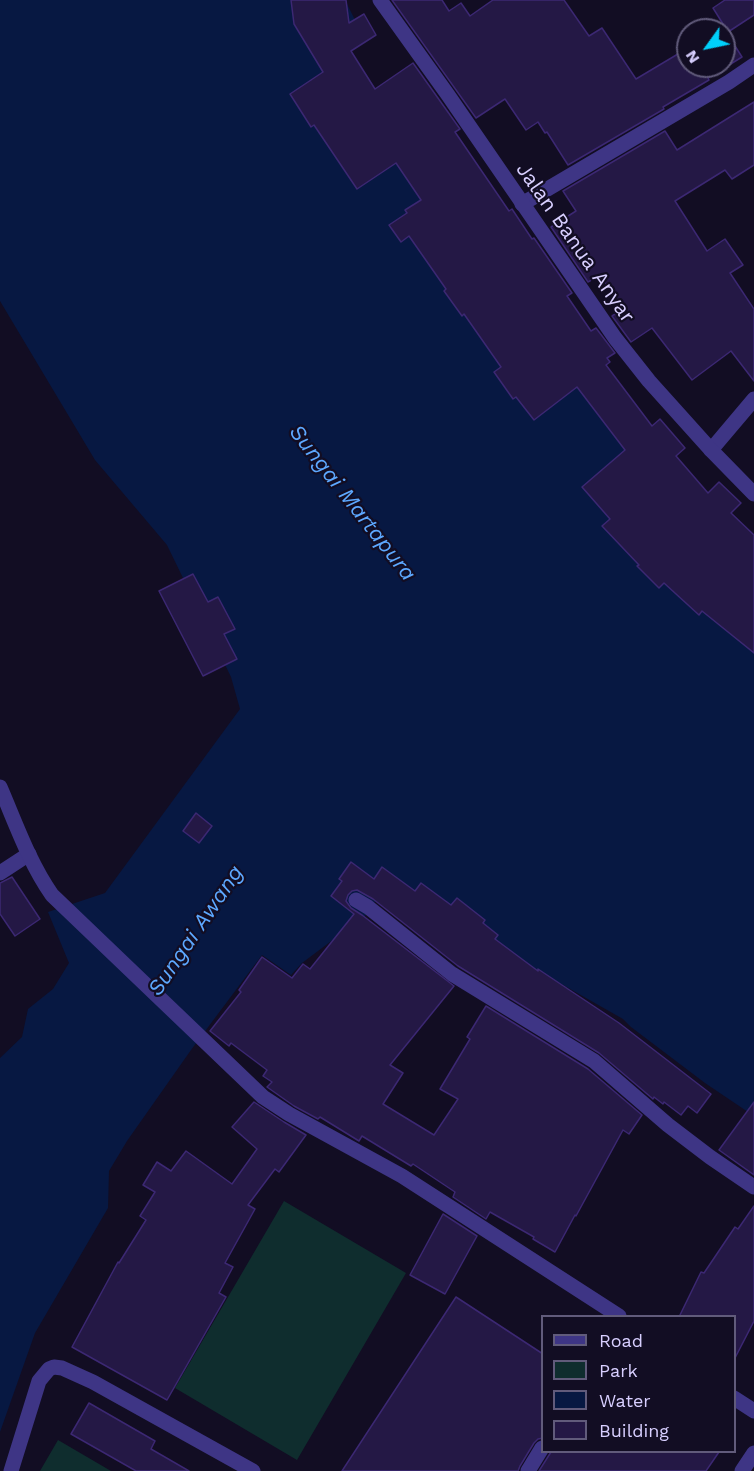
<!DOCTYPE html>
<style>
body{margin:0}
#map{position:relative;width:754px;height:1471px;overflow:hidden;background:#120d23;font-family:"Work Sans",sans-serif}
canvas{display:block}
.legend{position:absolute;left:541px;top:1315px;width:195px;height:138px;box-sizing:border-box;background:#120d23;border:2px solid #615b7b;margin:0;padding:8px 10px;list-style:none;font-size:18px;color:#d8cfff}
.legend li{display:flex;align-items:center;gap:12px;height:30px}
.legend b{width:30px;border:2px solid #615b7b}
.north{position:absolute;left:676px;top:18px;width:60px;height:60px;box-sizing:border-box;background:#120d23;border:2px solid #615b7b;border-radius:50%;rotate:237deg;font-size:16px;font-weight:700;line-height:24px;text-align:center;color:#d8cfff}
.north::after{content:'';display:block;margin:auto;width:21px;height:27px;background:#00cffa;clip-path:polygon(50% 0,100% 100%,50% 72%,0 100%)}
</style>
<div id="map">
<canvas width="754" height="1471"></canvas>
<ul class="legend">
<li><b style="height:8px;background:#3e3585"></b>Road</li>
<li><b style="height:16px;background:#0f2d2e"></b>Park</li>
<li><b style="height:16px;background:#071842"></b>Water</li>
<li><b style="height:16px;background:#241845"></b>Building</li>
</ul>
<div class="north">N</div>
</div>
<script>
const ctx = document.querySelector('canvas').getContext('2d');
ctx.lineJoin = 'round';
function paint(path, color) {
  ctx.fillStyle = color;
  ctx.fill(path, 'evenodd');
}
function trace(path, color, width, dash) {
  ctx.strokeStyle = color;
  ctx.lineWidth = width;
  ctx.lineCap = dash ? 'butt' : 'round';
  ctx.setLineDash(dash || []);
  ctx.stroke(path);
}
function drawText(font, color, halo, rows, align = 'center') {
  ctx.font = font + ' "Work Sans",sans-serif';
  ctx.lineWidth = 4.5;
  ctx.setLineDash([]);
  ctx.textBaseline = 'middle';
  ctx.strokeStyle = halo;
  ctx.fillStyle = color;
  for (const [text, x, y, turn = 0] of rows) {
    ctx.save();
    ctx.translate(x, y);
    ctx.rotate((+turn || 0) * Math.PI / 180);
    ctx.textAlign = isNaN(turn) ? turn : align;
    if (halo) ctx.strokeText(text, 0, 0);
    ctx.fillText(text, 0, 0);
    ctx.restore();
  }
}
paint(new Path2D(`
 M284,1201l122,72 -109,187 -122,-72z
 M58,1440l53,31h-71z`), '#0f2d2e');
paint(new Path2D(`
 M0,0h345l18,36 -19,17 281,363 129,137v563l-49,-33 -74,-56 -8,-8 -236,-134 -22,31 -18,29 -13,-6 -32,24 -11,12 -29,-20 -71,95 -64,91 -18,30 -1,37 -73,125 -35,99v-374l22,-21 6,-28 25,-20 16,-26 -21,-51 57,-19 135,-184 -9,-32 -64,-132 -72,-85 -95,-159z`), '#071842');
const building = new Path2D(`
 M291,0h55l3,23 15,-9 12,21 -25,16 24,38 38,-26 47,66 -5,3 54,79 3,-2 20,30 2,-1 38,55 -5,3 24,35 5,-3 19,25 -8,5 3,4 -4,3 46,61 8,-7 25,29 -9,8 32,37 11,-11 22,21 -10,10 23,22v118l-52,-42 -3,4 -35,-32 -5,5 -22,-22 2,-1 -37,-39 8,-7 -28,-32 43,-37 -48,-63 -43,33 -18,-23 -3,2 -19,-27 7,-5 -37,-53 -2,2 -18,-25 2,-2 -37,-53 -8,6 -12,-17 18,-12 -2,-3 16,-10 -25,-37 -39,26 -43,-64 -3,2 -21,-33 33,-22 -29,-48z
 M392,0h50l7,11 12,-8 9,13 23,-16h71l25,36 13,-8 34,51 52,-31v18h36v-36h-6l5,-3 19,30 -34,21 1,2 -46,27 1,2 -96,56 -21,-33 -2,1 -7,-11 -12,8 -21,-31 -29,19z
 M725,0h29v15l-26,17 -15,-24z
 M754,102v63l-22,14 -7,-9 -50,31 32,50 18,-12 18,26 -13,8 24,36v72l-23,-30 -39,29 -40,-52 -21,14 -19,-26 11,-7 -23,-34 -12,7 -37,-55 25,-16 -13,-20 102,-60 12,19z
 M193,574l15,28 10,-5 17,32 -11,5 13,25 -34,17 -44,-85z
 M196,813l16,13 -13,17 -16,-12z
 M351,862l23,17 8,-12 33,24 6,-8 30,22 6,-7 28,22 -2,3 15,12 -3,4 43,32v-2l81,54 92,71 -14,19 -9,-7 -7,9 -17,-13 -1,2 -9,-7 -1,2 -54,-46 -141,-87 -85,-67 -16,-9 -5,1 -4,4 -2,6 5,7 11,7 92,71 -64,79 13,8 -20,31 51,31 24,-36 -18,-10 30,-50 -3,-2 19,-31 102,63 54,46 -13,19 -6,-4 -47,86 -1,-1 -20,37 -22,-13 1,-2 -44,-25 -4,7 -33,-22 2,-5 -42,-28 -2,2 -49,-30 -3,5 -39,-24 -2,2 -24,-13 -27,-19 5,-5 -9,-6 4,-6 -36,-27 -2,3 -19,-15 31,-39 -2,-2 23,-33 30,21 11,-14 7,5 44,-55 -23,-18 11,-15 -3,-2z
 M12,877l28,42 -25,17 -15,-22v-31z
 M254,1102l30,20 22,13 -27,37 -4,-3 -27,36 7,4 -30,54 8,4 -14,26 7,4 -59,103 -95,-53 46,-85 1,1 27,-43 -6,-4 15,-24 -12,-7 14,-23 14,9 15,-20 46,33 25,-35 -25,-22z
 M754,1102v73l-35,-25z
 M754,1206v115l-19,37v-41h-56l22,-45 3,1 31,-46 3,2z
 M443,1214l34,22 -32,58 -35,-19z
 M456,1297l87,57v84l-5,1 -4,4 -14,23 -2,5h-176z
 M89,1403l66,38 -4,8 38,22h-53l-65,-37z
 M551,1452h168l-13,19h-167z`);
paint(building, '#241845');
trace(building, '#3c2873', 1.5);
trace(new Path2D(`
 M522,204l207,-122 25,-17
 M711,450l43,-51
 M0,873l29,-19
 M356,900l12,7 84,67 142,87 74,64 42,32 44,30
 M11,1471l28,-90 10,-12 5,-2 8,1 31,14 160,89
 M528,1471l14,-23`), '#3e3585', 15);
trace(new Path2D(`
 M380,0l68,95 167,243 34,43 62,69 43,44
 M0,787c16,37 29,75 52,108l211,202 26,17 113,62 217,140
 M734,1398l20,13
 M742,1471l12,-18`), '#3e3585', 15);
drawText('21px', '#d8cfff', '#120d23', [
 ["Jalan Banua Anyar",575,243,55]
]);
drawText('italic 22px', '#5da8ff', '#120d23', [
 ["Sungai Martapura",352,503,52],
 ["Sungai Awang",196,931,-56]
]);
</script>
